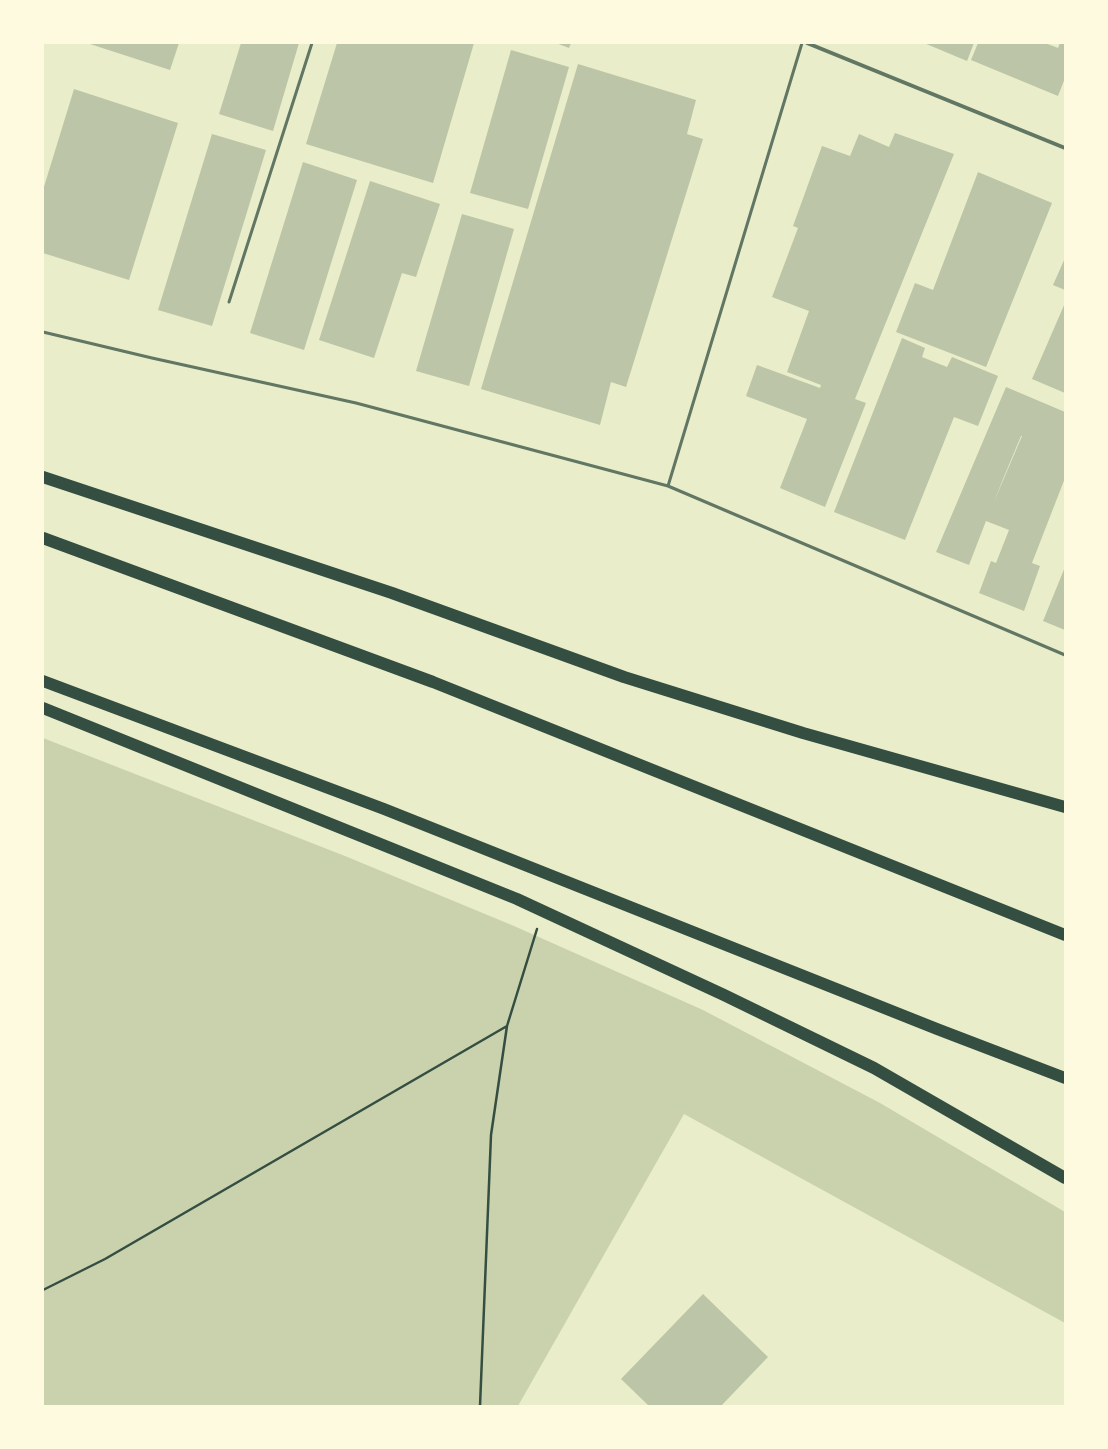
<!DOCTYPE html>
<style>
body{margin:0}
#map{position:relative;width:1108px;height:1449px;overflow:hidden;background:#e9edc9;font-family:"PT Sans Narrow",sans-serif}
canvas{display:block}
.frame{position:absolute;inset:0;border:44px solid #fefae0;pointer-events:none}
</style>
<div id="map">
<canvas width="1108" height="1449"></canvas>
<div class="frame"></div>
</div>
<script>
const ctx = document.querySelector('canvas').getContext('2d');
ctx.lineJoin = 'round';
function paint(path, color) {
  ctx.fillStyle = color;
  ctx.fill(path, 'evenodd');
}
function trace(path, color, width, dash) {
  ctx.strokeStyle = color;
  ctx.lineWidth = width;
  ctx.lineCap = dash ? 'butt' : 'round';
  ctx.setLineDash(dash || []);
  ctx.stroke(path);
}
paint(new Path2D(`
 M43,738l302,118 169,70 189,84 177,93 185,109v111l-381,-209 -166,292h-475z`), '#cad2ad');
paint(new Path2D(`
 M87,43h92l-9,27z
 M241,43h58l-26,88 -54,-17z
 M337,43h137l-41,140 -127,-39z
 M556,43h15l-2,5z
 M924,43h50l-7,18z
 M978,43h67l13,5 2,-5h5v35l-7,18 -87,-36z
 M511,50l58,17 -41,142 -58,-16z
 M578,64l118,36 -9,34 16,5 -77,248 -15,-5 -11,43 -119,-36z
 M74,89l104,34 -49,157 -86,-27v-63z
 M895,133l59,21 -99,245 11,4 -41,104 -45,-19 27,-69 -61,-23 11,-31 63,23 1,-3 -34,-13 22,-61 -37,-14 26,-69 -5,-2 29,-80 28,10 9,-22 30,13z
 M212,134l54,16 -54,176 -54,-16z
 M303,162l54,18 -53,170 -54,-17z
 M978,172l74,31 -66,164 -90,-35 19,-49 18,7z
 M370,181l70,23 -24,73 -14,-4 -28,85 -55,-18z
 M462,214l52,15 -45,157 -53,-15z
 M1065,258v32l-12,-5z
 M1065,303v90l-33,-14z
 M902,338l23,10 -3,9 25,10 5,-10 46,19 -20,50 -24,-9 -49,123 -71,-28z
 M1006,387l59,25v66l-33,85 8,3 -16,45 -45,-18 12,-32 5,2 13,-33 -23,-9 -17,44 -33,-13zM1021,436h1l-29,68 10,-25z
 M1065,567v63l-22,-9z
 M703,1294l65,63 -47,49h-72l-28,-27z`), '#bcc5a7');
trace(new Path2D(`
 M43,1290l62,-31 402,-233
 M480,1406l11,-271 16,-109 30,-97`), '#344e41', 2.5);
trace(new Path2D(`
 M229,302l83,-259
 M43,332l109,26 204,45 312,83 397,169
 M668,486l134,-443`), '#617663', 3);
trace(new Path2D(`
 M807,43l258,105`), '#617663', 4);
trace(new Path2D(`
 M43,477l349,116 232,84 179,56 262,74
 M43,538l390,144 632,253
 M43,681l341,128 553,220 128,49
 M43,708l474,191 207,96 150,73 191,110`), '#344e41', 12);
</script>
